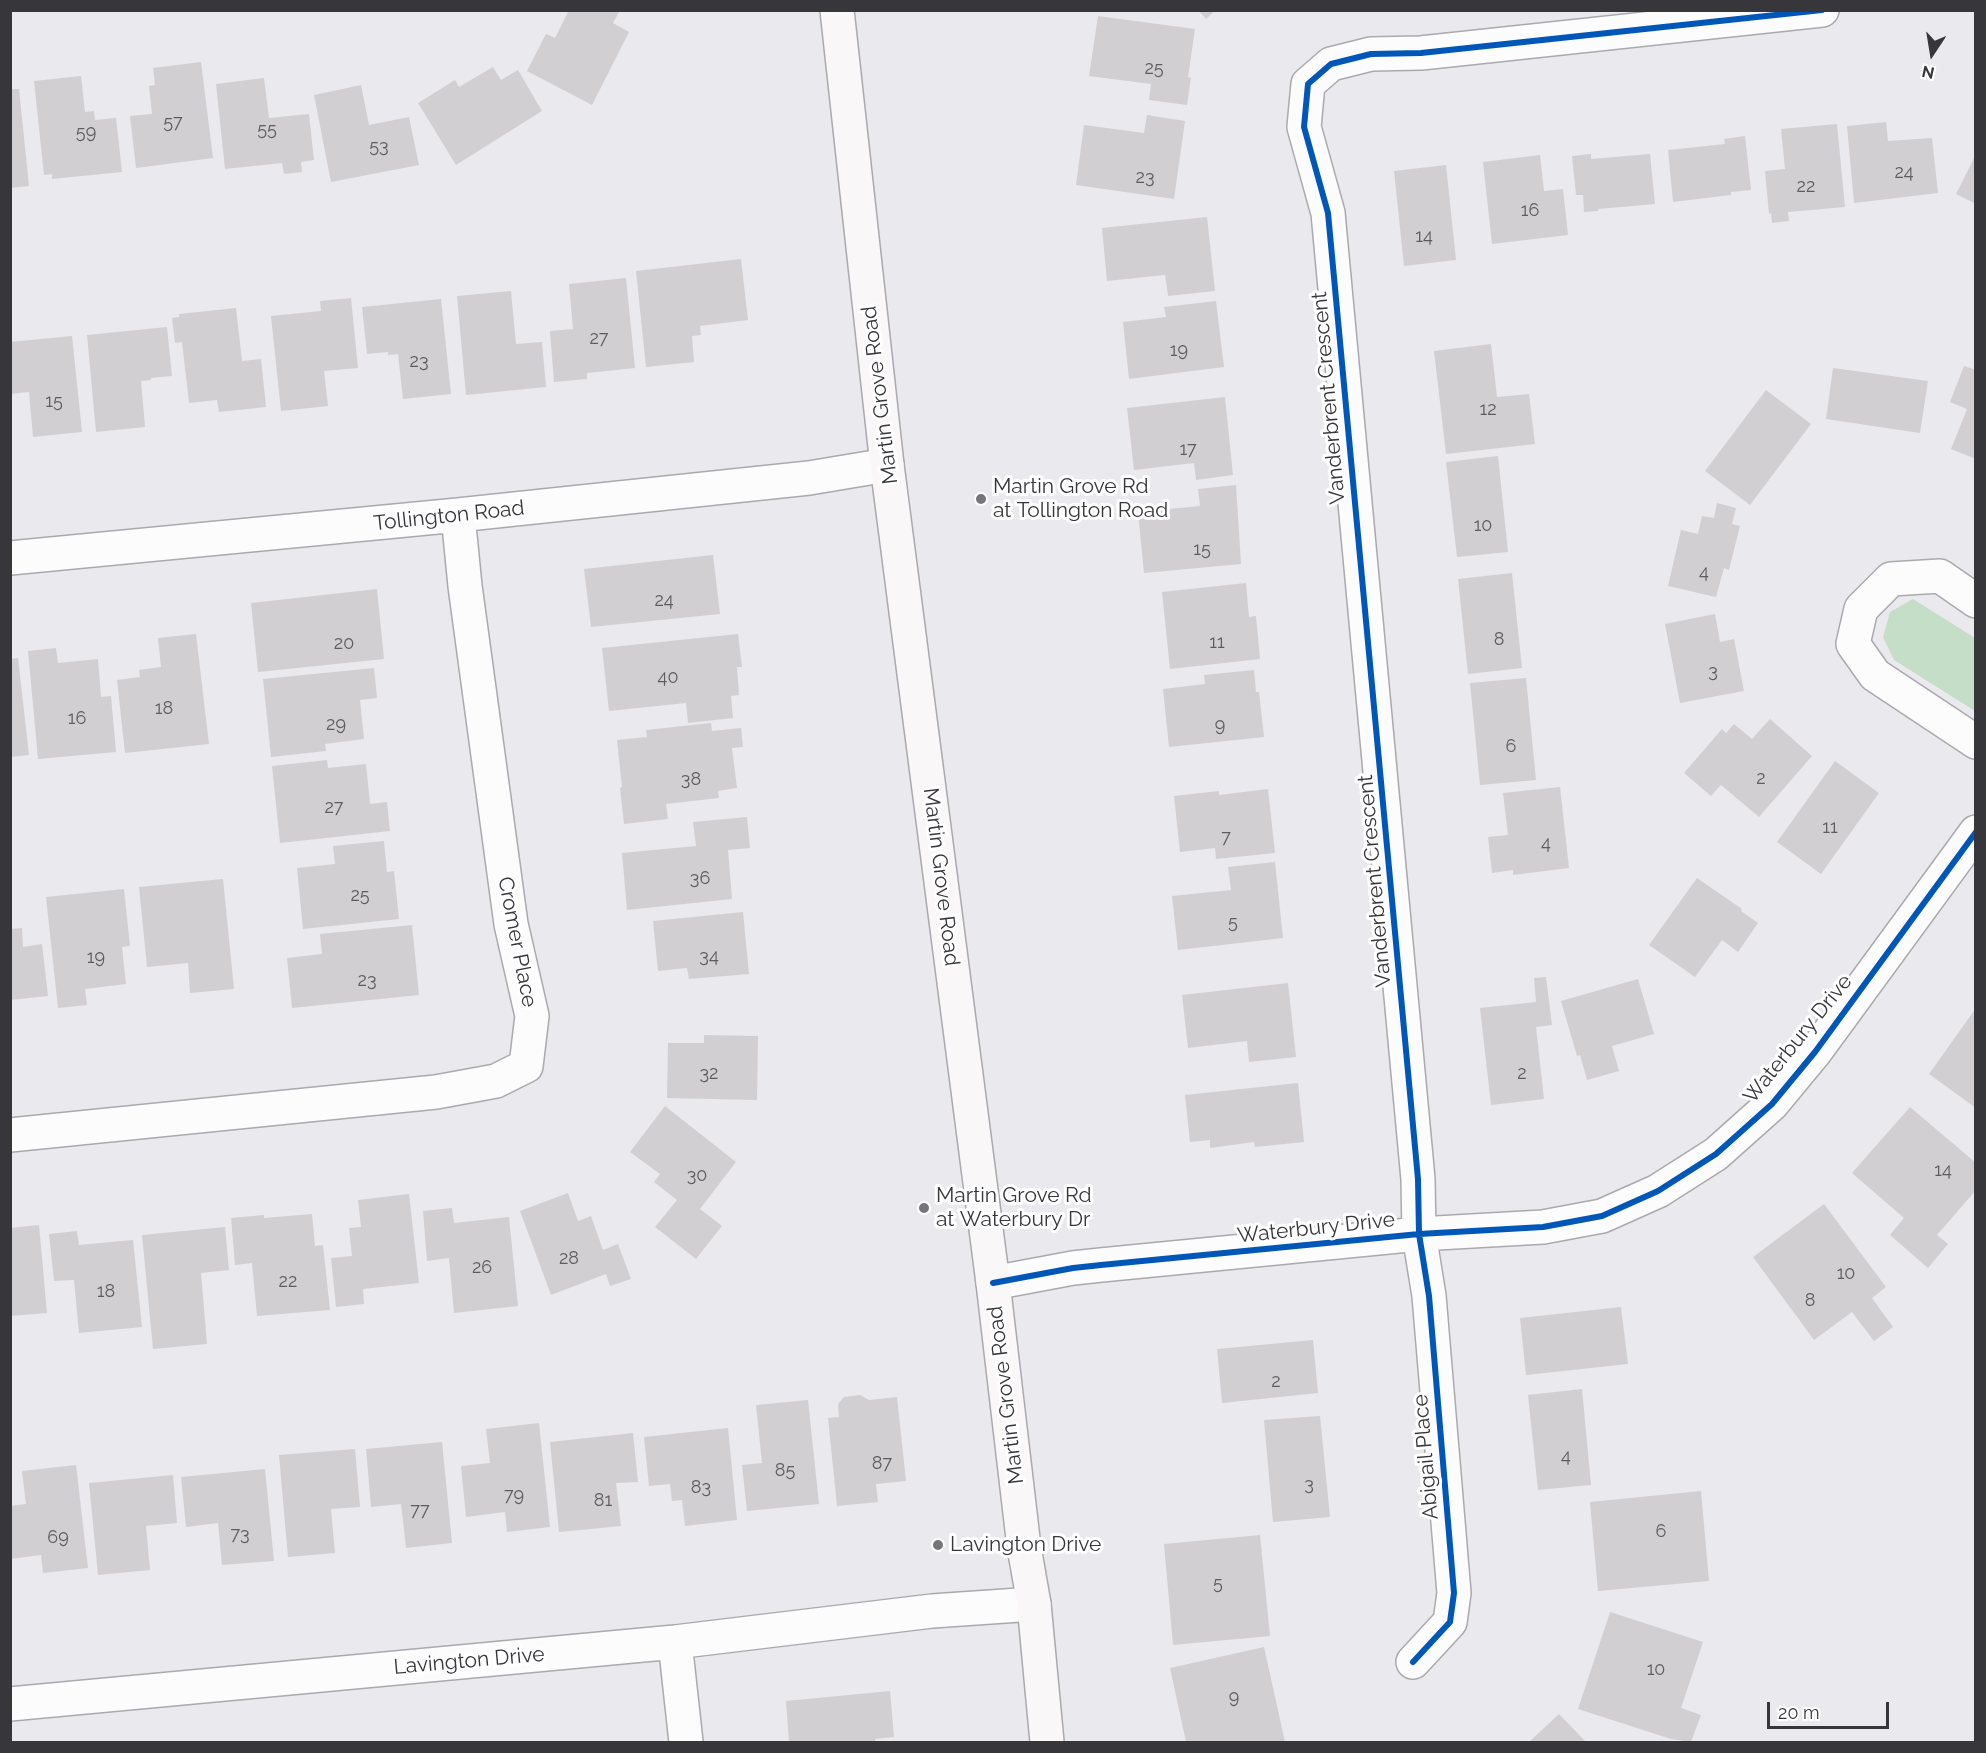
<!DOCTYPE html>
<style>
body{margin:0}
#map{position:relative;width:1986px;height:1753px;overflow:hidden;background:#eae9ee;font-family:Raleway,sans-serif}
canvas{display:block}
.frame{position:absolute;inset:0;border:12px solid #37363b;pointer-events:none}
.north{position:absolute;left:1902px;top:24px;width:60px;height:60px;-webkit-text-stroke:4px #fff;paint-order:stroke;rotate:192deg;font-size:16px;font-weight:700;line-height:24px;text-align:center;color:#37363b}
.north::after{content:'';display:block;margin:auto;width:21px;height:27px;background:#37363b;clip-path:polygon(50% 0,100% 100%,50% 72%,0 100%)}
.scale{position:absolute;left:1767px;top:1702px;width:122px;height:27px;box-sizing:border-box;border:3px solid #37363b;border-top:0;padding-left:8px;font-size:18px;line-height:21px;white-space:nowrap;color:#37363b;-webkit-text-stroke:4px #fff;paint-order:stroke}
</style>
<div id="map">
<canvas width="1986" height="1753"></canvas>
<div class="frame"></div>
<div class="north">N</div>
<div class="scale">20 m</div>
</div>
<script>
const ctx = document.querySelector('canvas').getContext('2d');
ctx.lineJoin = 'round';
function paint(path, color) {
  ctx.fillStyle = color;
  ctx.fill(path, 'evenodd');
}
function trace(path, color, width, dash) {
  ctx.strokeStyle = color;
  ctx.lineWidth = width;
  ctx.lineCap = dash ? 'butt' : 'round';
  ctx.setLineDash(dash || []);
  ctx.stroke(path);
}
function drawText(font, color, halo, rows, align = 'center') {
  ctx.font = font + ' Raleway,sans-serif';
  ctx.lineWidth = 6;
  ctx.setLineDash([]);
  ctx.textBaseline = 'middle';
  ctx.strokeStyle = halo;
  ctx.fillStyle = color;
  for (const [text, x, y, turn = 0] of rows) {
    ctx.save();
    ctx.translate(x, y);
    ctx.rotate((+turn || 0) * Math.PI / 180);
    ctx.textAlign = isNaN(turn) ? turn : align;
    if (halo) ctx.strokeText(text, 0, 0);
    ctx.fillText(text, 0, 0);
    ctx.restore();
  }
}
paint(new Path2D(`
 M1913,599l62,39v73l-81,-51 -11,-23 7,-25z`), '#c4dec8');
paint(new Path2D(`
 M569,10h51l-7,13 16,9 -37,73 -65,-34 19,-37 9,4z
 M1198,10h18l-10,9z
 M1098,16l97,13 -7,48 3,1 -4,27 -38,-5 2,-16 -62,-8z
 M201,62l12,96 -77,10 -6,-52 22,-2 -3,-28 6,-1 -2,-17z
 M493,67l8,13 17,-10 24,41 -86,54 -38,-62 37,-23 4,7z
 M81,76l4,36 9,-1 1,9 21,-2 6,54 -70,7v-5l-8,1 -10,-94z
 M264,78l5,40 40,-4 5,46 -13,2 1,10 -18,2 -2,-11 -57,6 -9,-85z
 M361,85l8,40 40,-8 10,48 -88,17 -17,-87z
 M10,89h9l10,97 -19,2z
 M1147,115l38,6 -11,78 -98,-14 8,-60 60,8z
 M1886,122l2,19 44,-3 6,55 -84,10 -7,-77z
 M1837,124l8,83 -57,5 1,9 -17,2 -1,-10 -2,1 -4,-43 20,-2 -4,-40z
 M1745,136l6,54 -20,2v3l-58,7 -5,-52 57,-6 -1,-5z
 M1591,154v5l59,-5 5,50 -57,5v2l-14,1 -1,-17h-7l-4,-39z
 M1976,154v50l-20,-10z
 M1540,155l4,36 19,-2 5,46 -76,9 -9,-82z
 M1446,165l10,95 -52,6 -10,-95z
 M1207,217l8,74 -47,5 -3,-21 -58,6 -5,-53z
 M741,259l7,61 -48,6 1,9 -9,1 2,26 -48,5 -10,-96z
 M626,278l9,90 -48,5v6l-33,3 -4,-51 23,-2 -4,-45z
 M511,291l5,53 26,-2 4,45 -80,8 -9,-99z
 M351,298l7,70 -34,3 4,35 -47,5 -10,-95 50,-5 -1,-10z
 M441,299l10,95 -48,5 -5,-45 -10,1v-3l-21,2 -5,-47z
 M1216,301l8,66 -95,12 -6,-57 43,-5 -2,-10z
 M236,308l6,53 19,-2 5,48 -47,5 -2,-12 -28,3 -7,-61 -7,1 -3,-25 7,-1v-3z
 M167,327l5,49 -21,2v2l-10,1 4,46 -49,5 -9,-97z
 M72,336l10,96 -49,5 -4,-45 -19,2v-52z
 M1491,344l6,53 32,-3 6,50 -89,10 -12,-103z
 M1964,366l12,4v89l-25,-10 16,-40 -17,-7z
 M1833,368l95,13 -8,52 -94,-14z
 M1766,390l45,34 -61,81 -45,-34z
 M1225,397l8,78 -37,5 -2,-17 -60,7 -7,-62z
 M1498,456l10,96 -51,5 -11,-95z
 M1236,485l5,79 -97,9 -6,-61 62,-6 -2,-17z
 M1717,503l19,5 -4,16 8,2 -11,44 -5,-2 -8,29 -48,-11 13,-56 17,4 4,-18 12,2z
 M713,555l7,59 -129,13 -7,-58z
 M1512,573l10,95 -54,6 -10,-95z
 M1246,583l3,34 7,-1 4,43 -90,10 -8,-77z
 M377,589l7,70 -126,13 -7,-69z
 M1715,614l5,28 14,-3 10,52 -64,12 -15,-79z
 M196,634l13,110 -84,9 -8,-73 23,-3 -1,-7 22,-3 -3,-29z
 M738,634l4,33h-5l2,28 -8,1 2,22 -45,5 -2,-20 -77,8 -7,-63z
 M56,648l2,15 40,-4 3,38 10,-1 5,56 -78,7 -10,-108z
 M18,658l11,97 -19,2v-98z
 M374,668l3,30 -17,2 4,39 -39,5 1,7 -55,6 -8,-78z
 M1254,670l2,22h3l5,45 -95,10 -6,-58 42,-5 -1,-9z
 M1526,678l10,102 -56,5 -10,-102z
 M1770,719l42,37 -53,61 -38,-32 -10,11 -27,-23 38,-44 4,4 8,-9 18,15z
 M711,723l1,8 29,-3 2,19 -11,1 5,40 -19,3 1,7 -53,6 2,15 -44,5 -4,-36 2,-1 -5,-47 30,-3 -1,-7z
 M327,760l1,8 38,-4 4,40 17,-2 3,29 -110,12 -8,-77z
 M1835,761l44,32 -58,81 -44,-32z
 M1560,787l9,81 -56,7v-5l-21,3 -4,-36 20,-2 -5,-42z
 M1268,789l7,64 -59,6 -1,-11 -35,4 -6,-56 45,-5v4z
 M747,817l3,31 -22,2 4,49 -105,11 -5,-57 74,-7 -3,-24z
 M384,841l3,31 7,-1 5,48 -96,10 -6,-61 38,-4 -2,-18z
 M1275,862l8,76 -105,12 -6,-54 59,-6 -3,-23z
 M1697,878l45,31 -1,2 17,12 -20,29 -16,-12 -27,37 -46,-32z
 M223,879l11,110 -44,4 -2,-30 -41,4 -8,-80z
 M124,889l6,57 -8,1 4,37 -41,5 2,16 -29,3 -12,-111z
 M743,912l6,62 -60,5 -2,-11 -29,3 -5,-50z
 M412,925l7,70 -127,13 -5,-50 35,-4 -2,-20z
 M22,928l1,19 19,-3 6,52 -38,4v-71z
 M1546,977l6,48 -16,2 8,72 -53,6 -11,-97 56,-6 -2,-24z
 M1638,979l16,55 -42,12 7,25 -32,9 -7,-25 -3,1 -16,-55z
 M1288,983l8,74 -47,5 -2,-21 -59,7 -6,-53z
 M1976,1008v100l-47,-34z
 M704,1035l54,1 -1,64 -90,-2 1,-55h36z
 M1298,1083l6,59 -49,5 -1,-5 -44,6v-8l-20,2 -5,-47z
 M665,1106l71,56 -36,47 22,17 -26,33 -41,-32 22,-27 -23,-18 6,-8 -30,-22z
 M1910,1107l66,56v27l-39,45 11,9 -20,24 -38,-33 14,-17 -52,-45z
 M568,1193l10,28 13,-5 12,34 15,-6 13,35 -21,7 -4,-12 -55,21 -31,-84z
 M409,1194l10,89 -56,6 1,15 -28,3 -5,-49 21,-2 -3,-28 12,-1 -3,-27z
 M1824,1204l62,83 -14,11 21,29 -19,14 -22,-29 -38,28 -61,-83z
 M452,1208l2,15 55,-6 9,89 -64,7 -5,-55 -22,3 -4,-50z
 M312,1214l3,32 8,-1 7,65 -73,6 -5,-53 -17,2 -4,-47 33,-3v3z
 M39,1225l8,88 -37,3v-88z
 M225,1227l4,43 -28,3 6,71 -54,5 -11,-114z
 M77,1231l2,14 54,-5 9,87 -63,6 -5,-53 -20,1 -5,-47z
 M1621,1307l7,57 -102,11 -6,-57z
 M1313,1340l5,53 -96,10 -5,-54z
 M1582,1389l9,96 -53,5 -10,-95z
 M860,1395l9,5 28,-3 9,84 -30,3 2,18 -41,4 -9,-88 11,-1 -1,-13 6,-7z
 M808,1400l11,104 -72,7 -5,-46 20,-2 -6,-58z
 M1320,1416l10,101 -57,5 -9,-102z
 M539,1423l11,104 -43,5 -2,-20 -39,5 -5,-51 29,-3 -4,-34z
 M728,1428l9,92 -52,6 -3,-26 -10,1 -2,-17 -21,2 -5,-49z
 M633,1433l5,49 -22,1 5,43 -62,6 -9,-90z
 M442,1442l10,101 -46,5 -5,-44 -30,3 -5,-58z
 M355,1449l5,58 -29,2 4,44 -47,4 -9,-102z
 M76,1465l12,103 -45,5 -2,-18 -31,4v-53l16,-2 -4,-33z
 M265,1469l9,92 -52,4 -4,-42 -32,4 -5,-50z
 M173,1475l4,48 -31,3 4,44 -52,5 -9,-92z
 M1701,1491l8,90 -111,10 -8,-89z
 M1260,1535l10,101 -97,9 -9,-101z
 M1610,1612l93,30 -22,66 20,7 -10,27 -20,-3 -93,-30z
 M1264,1647l21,95h-99l-16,-74z
 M890,1691l4,46 -19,2v3h-86l-3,-41z
 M1559,1714l27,28h-57z`), '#d1cfd2');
const street = new Path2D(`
 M10,558l448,-43 351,-37 78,-13
 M1976,601l-36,-25 -49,3 -30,30 -8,35 22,31 101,67
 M10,1135l426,-43 60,-11 30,-15 6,-50 -21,-92 -46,-338 -7,-71
 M993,1283l80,-15 28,-3 318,-31 124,-7 59,-11 56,-25 58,-37 56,-50 43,-52 161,-220
 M675,1642l11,100
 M1413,1662l37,-40 4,-29 -25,-297 -10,-62 -1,-55 -90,-966 -24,-86 4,-43 23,-20 40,-10 50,-1 401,-43
 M10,1704l665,-62 257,-31 102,-7`);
const secondary = new Path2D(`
 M837,10l50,455 106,818 31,264 10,57 13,138`);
trace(street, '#aaa9ae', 36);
trace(secondary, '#aaa9ae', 36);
trace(street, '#fcfcfc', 33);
trace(secondary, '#f9f7f8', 33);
trace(new Path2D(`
 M993,1283l80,-15 28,-3 318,-31 124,-7 59,-11 56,-25 58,-37 56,-50 43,-52 161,-220
 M1413,1662l37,-40 4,-29 -25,-297 -10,-62 -1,-55 -90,-966 -24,-86 4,-43 23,-20 40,-10 50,-1 401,-43`), '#0057b8', 6);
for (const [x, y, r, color] of [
 [981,499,6,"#76757a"],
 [924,1208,6,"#76757a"],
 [938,1545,6,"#76757a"]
]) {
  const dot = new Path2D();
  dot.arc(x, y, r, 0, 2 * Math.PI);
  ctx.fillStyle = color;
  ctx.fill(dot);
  trace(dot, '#fff', 2);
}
drawText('18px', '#5e5c61', null, [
 ["25",1154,69],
 ["57",173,123],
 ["55",267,130],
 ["59",86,133],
 ["53",379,147],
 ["24",1904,173],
 ["23",1145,178],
 ["22",1806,187],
 ["16",1530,211],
 ["14",1424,237],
 ["27",599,339],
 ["19",1179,351],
 ["23",419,362],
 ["15",54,402],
 ["12",1488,410],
 ["17",1188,450],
 ["10",1483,526],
 ["15",1202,550],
 ["4",1704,573],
 ["24",664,601],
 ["8",1499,640],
 ["11",1217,643],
 ["20",344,644],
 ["3",1713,672],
 ["40",668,678],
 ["18",164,709],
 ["16",77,719],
 ["29",336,725],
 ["9",1220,726],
 ["6",1511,747],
 ["2",1761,779],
 ["38",691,780],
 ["27",334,808],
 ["11",1830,828],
 ["7",1226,838],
 ["4",1546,844],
 ["36",700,879],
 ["25",360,896],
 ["5",1233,923],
 ["34",709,957],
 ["19",96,958],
 ["23",367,981],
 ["32",709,1074],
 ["2",1522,1074],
 ["14",1943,1171],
 ["30",697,1176],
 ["28",569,1259],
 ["26",482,1268],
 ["10",1846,1274],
 ["22",288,1282],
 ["18",106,1292],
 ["8",1810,1301],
 ["2",1276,1382],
 ["4",1566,1457],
 ["87",882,1464],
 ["85",785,1471],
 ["3",1309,1485],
 ["83",701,1488],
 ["79",514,1496],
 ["81",603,1501],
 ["77",420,1511],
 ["6",1661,1532],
 ["73",240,1535],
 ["69",58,1538],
 ["5",1218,1584],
 ["10",1656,1670],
 ["9",1234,1698]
]);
drawText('21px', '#37363b', '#fff', [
 ["Martin Grove Road",880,395,-97],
 ["Vanderbrent Crescent",1329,398,-95],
 ["Tollington Road",449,516,-6],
 ["Martin Grove Road",941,877,83],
 ["Vanderbrent Crescent",1375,881,-95],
 ["Cromer Place",517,942,79],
 ["Waterbury Drive",1798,1039,-51],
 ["Waterbury Drive",1316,1228,-6],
 ["Martin Grove Road",1006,1395,-97],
 ["Abigail Place",1426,1457,-95],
 ["Lavington Drive",469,1661,-5]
]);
drawText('21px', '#37363b', '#fff', [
 ["Martin Grove Rd",993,487],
 ["at Tollington Road",993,511],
 ["Martin Grove Rd",936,1196],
 ["at Waterbury Dr",936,1220],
 ["Lavington Drive",950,1545]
], 'left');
</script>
